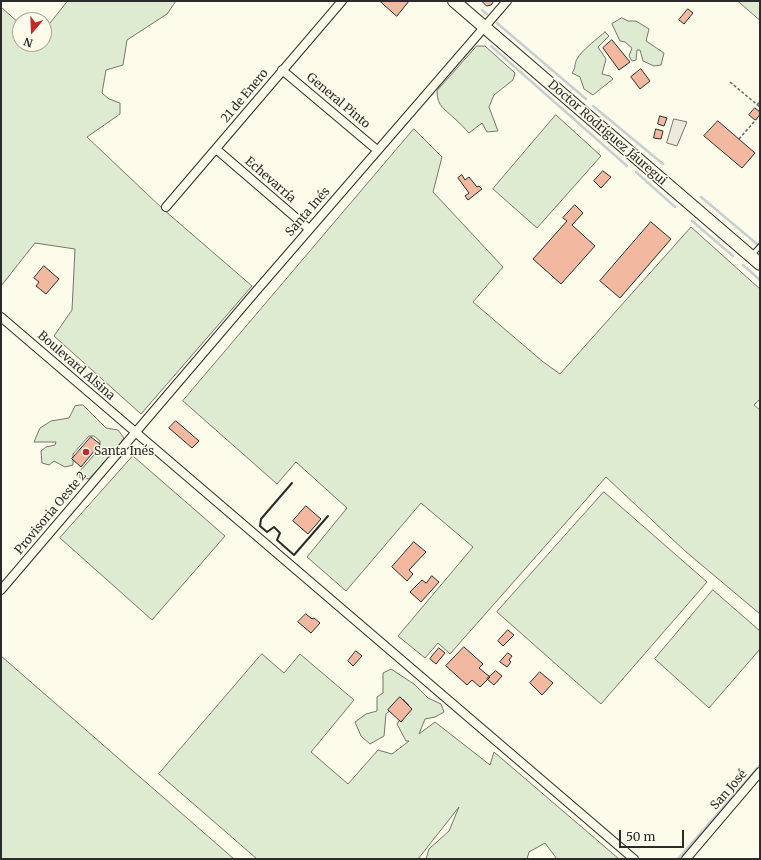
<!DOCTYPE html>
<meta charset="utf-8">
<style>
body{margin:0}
#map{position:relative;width:761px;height:860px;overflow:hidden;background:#fdfbea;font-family:Merriweather,serif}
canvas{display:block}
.frame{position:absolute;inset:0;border:2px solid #2b2b2b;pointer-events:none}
.north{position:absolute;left:12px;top:12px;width:40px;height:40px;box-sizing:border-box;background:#fdfbea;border:1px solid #a9a89e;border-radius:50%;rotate:199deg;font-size:11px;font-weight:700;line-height:16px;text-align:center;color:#2b2b2b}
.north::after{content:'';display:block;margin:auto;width:14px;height:18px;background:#c62828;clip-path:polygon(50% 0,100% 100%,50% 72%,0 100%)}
.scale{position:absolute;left:619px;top:830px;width:65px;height:18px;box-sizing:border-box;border:2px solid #2b2b2b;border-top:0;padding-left:5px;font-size:12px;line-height:14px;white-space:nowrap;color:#2b2b2b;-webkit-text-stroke:3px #fdfbea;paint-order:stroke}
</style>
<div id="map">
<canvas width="761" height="860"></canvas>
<div class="frame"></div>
<div class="north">N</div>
<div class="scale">50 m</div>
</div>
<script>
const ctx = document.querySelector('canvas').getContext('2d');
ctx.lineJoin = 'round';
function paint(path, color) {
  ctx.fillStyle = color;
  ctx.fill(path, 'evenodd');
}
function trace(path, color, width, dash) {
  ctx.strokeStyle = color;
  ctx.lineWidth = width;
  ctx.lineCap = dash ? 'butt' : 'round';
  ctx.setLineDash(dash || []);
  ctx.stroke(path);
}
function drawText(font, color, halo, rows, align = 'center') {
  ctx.font = font + ' Merriweather,serif';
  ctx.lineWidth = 3;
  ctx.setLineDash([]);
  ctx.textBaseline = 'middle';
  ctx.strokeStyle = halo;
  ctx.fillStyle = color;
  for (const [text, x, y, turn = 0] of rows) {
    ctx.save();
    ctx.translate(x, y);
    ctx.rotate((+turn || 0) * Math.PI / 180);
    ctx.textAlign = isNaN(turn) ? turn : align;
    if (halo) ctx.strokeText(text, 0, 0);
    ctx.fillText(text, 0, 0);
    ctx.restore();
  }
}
const green = new Path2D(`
 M68,1h108l-9,13 -40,26 -4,25 -17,5 -4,23 7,6 11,4v11l-33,23 77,73 88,76 -111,128 -87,-78 18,-26 3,-61 -40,-6 -34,43v-279l19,17v20h24v-13z
 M738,1h22v19z
 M622,18l6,3h8l13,8 -3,12 18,12 -3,12 -7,1 -11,-5 -3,-11h-3l-1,10 -4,1 -3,-5 3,-8 -7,-6 -5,-1 -8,-17z
 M605,32l4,4 -11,11 8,12 -4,15 8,2 3,3 -20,16 -9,-6 -4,-12 -8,-4c4,-5 2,-9 5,-14 4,-8 21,-21 28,-27z
 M477,46h8l30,27 -2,7 -19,15 -5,12 9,24 -11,1 -5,-9 -13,10c-5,-5 -9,-10 -14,-14 -10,-10 -18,-12 -18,-28z
 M556,115l45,41 -64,72 -44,-39z
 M414,129l28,28 -9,35 70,75 -30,35 69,59 18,13 131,-147 69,62v110l-6,6 6,5v204l-75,-63 -79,-74 -156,177 -12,-11 -13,15 -27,-22 75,-89 -52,-44 -75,88 -39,-34 40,-49 -51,-46 -19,22 -94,-83z
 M83,405l23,23 12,2 6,8 -7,10 -28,31 -9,-1v-7l20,-23v-7l-6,-5h-5l-16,18v11l-8,2 -11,-6 -5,4 -7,-2 -1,-12 5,-4 9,-2 1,-3h-22l6,-14 11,-7 18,-3 6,-12z
 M133,456l92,80 -73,84 -92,-82z
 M604,492l103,90 -106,122 -104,-92z
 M713,590l47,41v18l-51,59 -54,-49z
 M262,654l22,19 16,-19 54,46 -43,52 37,32 30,-34 14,4 17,-13h-3l-9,-17 12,-19 -6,-6 -17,15 -2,22 -14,8 -9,-8 -6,-14 11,-8 11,-3v-14l6,-4v-20l8,-4 23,15 14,14 13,6 3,8 -9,5 -10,2 -6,15 16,-12 55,43 4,-13 125,107h-62l-12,-16 -16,9 -2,7h-101l3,-10 20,-18 10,-24 -41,52h-161l-98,-85z
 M1,656l233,203h-233z`);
paint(green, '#deebd1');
trace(green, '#74746e', 1);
const parking = new Path2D(`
 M674,119l13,3 -10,24 -10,-3z`);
paint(parking, '#eceadb');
trace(parking, '#74746e', 1);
trace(new Path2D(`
 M482,10l5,4
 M497,23l89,76
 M491,46l136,120
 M593,106l70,58
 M636,172l39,35
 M701,197l56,47
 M692,221l41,35
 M743,265l17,15
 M678,859l82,-94`), '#c7d0d0', 2.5);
const building = new Path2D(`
 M380,1h29l-12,15z
 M482,1h12l-3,4 -4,1z
 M688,9l5,4 -9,11 -5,-4z
 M612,40l18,22 -11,8 -16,-22z
 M641,69l9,12 -10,8 -9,-12z
 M755,108l5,4v3l-5,5 -6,-5z
 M660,116l7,2 -3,8 -6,-2z
 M718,121l37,32 -13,15 -38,-32z
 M656,129l7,2 -2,8 -7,-1z
 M603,171l8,6 -10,11 -7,-7z
 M462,175l3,5 4,-3 8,10 2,-1 3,3 -14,11 -3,-4 4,-3 -11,-15z
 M575,205l8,8 -11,12 23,21 -34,38 -28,-25 34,-38 -4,-3z
 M651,222l20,17 -51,59 -20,-17z
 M44,266l15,13 -13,15 -10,-8 3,-4 -5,-4z
 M176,421l23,20 -7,7 -23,-20z
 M91,437l9,7 -19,23 -9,-8z
 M306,506l15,13 -13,15 -15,-13z
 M414,542l12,10 -17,18 4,4 -6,7 -15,-14z
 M432,576l7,6 -18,20 -11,-10 12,-12 4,3z
 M306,614l6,5 2,-1 6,5 -9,10 -13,-11z
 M508,630l6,5 -11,11 -5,-5z
 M464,647l19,17 -4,4 11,9 -10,10 -8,-7 -5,5 -21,-19z
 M439,648l6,5 -9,11 -6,-5z
 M356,651l6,5 -9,10 -5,-5z
 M508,653l4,3 -3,4 2,2 -4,5 -7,-5z
 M496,671l6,5 -8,9 -7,-6z
 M540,672l13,11 -11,12 -12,-12z
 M400,697l12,12 -11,13 -13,-12z`);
paint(building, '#f2b8a0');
trace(building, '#2b2b2b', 1);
const service = new Path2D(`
 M751,256l9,-10`);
const minor = new Path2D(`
 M282,70l95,80
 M216,149l93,80
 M166,207l176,-206
 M1,317l633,542
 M1,590l256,-300 250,-289
 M686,859l74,-87`);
const primary = new Path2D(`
 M454,1l306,263`);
trace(service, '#2b2b2b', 6);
trace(minor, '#2b2b2b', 10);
trace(primary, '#2b2b2b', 14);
trace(new Path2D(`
 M730,82l30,25
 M757,105l3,-4
 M739,139l21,-24`), '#6a6964', 1.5, [3, 2]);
trace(service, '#fdfbea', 4);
trace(minor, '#fdfbea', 8);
trace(primary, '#fdfbea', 12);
trace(new Path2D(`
 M292,483l-31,36 -1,7 7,6 7,-5 6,6 -3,7 17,15 34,-39`), '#2b2b2b', 2);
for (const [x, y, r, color] of [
 [86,452,4,"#c62828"]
]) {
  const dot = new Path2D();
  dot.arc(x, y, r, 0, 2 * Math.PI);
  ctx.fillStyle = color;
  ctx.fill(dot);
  trace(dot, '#fdfbea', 1.5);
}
drawText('12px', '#2b2b2b', '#fdfbea', [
 ["21 de Enero",245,96,-50],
 ["General Pinto",338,101,40],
 ["Doctor Rodríguez Jáuregui",607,133,41],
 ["Echevarría",270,180,41],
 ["Santa Inés",308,212,-49],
 ["Boulevard Alsina",76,366,41],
 ["Provisoria Oeste 2",51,513,-50],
 ["San José",729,790,-49]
]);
drawText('12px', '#2b2b2b', '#fdfbea', [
 ["Santa Inés",94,452]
], 'left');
</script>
